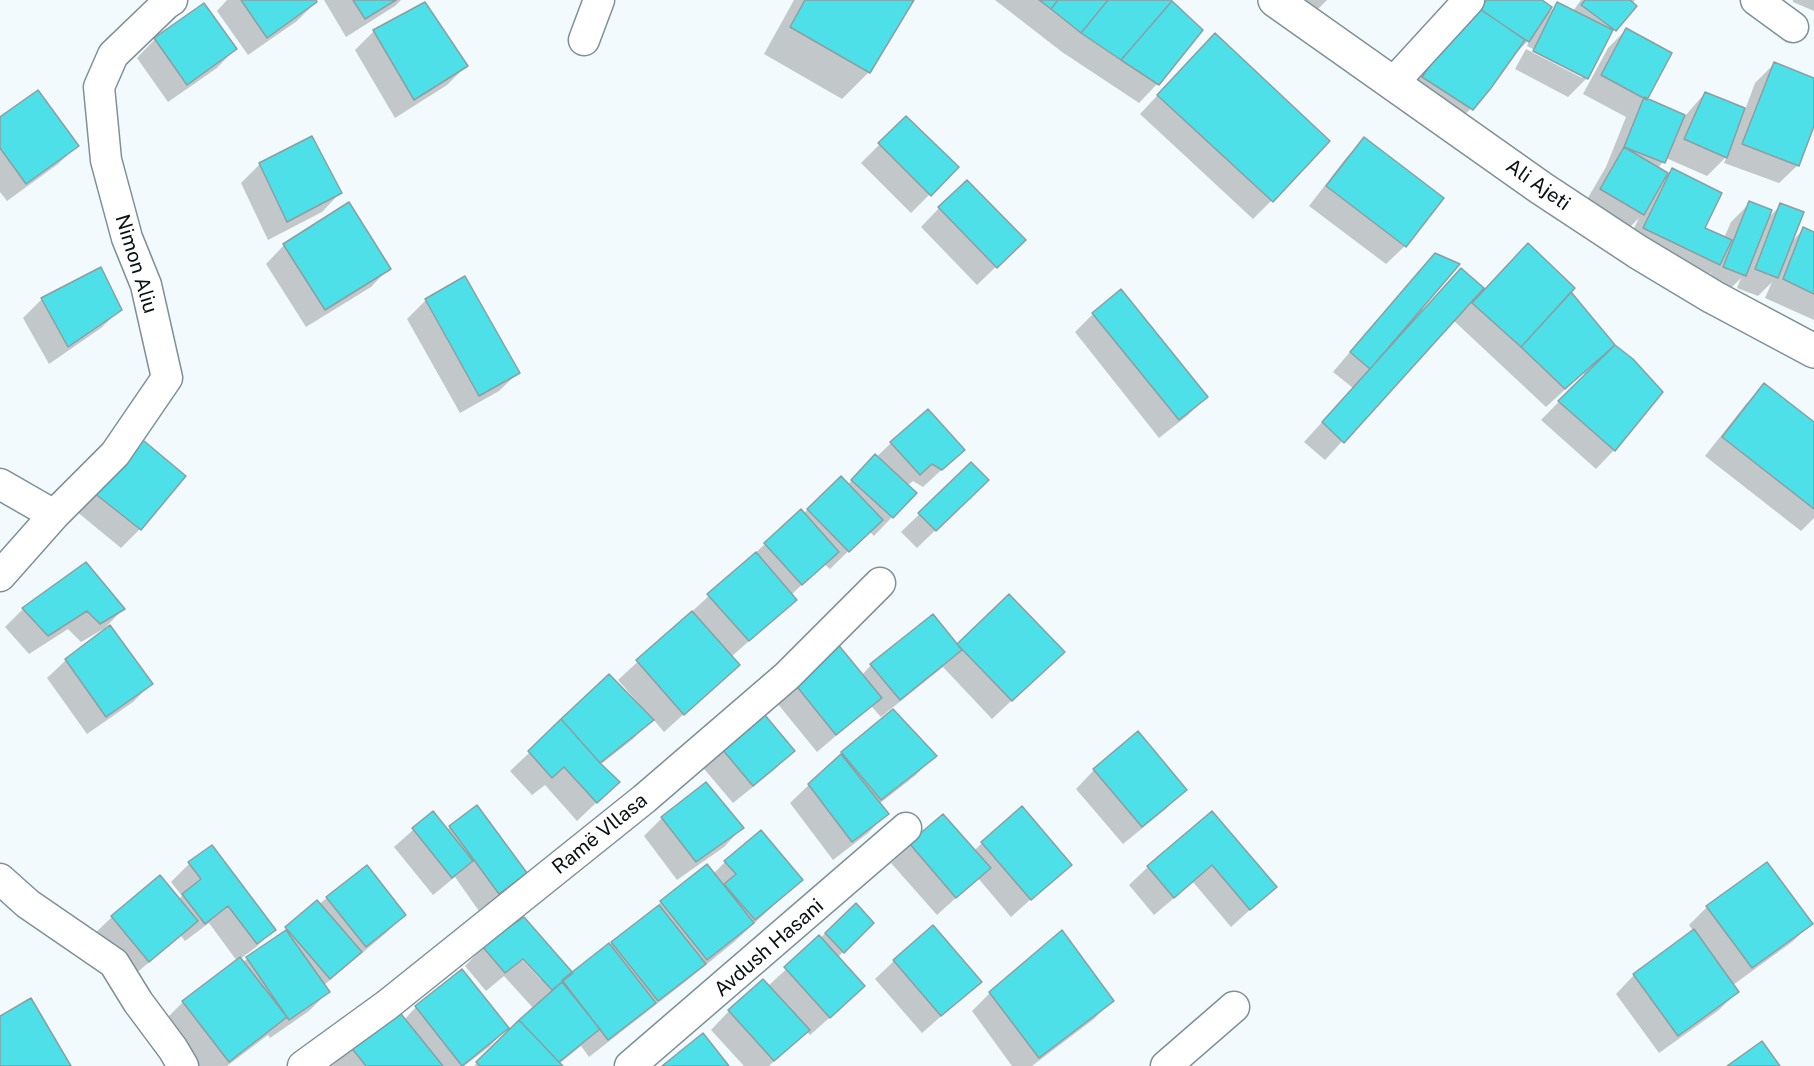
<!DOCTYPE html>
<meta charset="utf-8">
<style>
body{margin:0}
canvas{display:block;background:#f2fafd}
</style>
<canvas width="1814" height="1066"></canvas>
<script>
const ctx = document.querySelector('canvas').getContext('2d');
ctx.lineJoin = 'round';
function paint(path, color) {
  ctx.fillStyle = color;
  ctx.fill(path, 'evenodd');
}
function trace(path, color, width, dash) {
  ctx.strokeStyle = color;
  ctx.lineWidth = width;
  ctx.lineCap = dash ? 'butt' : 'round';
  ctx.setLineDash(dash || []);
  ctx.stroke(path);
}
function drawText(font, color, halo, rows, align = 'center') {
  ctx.font = font + ' "Public Sans",sans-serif';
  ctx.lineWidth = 5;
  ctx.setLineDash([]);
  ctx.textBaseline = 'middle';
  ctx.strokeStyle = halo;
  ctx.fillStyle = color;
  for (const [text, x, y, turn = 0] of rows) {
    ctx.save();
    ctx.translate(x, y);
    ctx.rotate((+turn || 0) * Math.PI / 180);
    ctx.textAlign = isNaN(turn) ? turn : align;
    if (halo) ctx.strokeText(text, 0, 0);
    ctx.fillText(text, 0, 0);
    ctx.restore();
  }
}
paint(new Path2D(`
 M227,0h87l2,2 -19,19 -49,34 -31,-44z
 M324,0h77l-6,6 -49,31z
 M794,0h118l-43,72 -27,27 -78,-45z
 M995,0h173l33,30 -44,54 -18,19 -77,-51z
 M1291,0h36l-16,16z
 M1489,0h50l8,14 11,-10 15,7 8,-11h54l-27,36 -21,42 -19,19 -53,-28 11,-20 56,29v-4l-55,-28 3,-7 -19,19 -21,29 -37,41 -48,-32 50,-71 24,-15z
 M1793,0h21v11l-21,-9z
 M424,3l42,63 -19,19 -52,33 -40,-68 19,-19z
 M1626,30l20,69 39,17 20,-23 40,17 10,-27 19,-19 40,15v43l-16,43 -19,18 -55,-20 3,-7 -20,20 -41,-18 -8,10 10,6 4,-4 31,58 21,10 7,-16 19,-19 17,16 14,-14 9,38 14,-14 10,5v86l-49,-22 7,-16 -14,14 -21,-8 4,-10 -15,15 -20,-8 5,-13 -11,11 -75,-36 14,-29 -14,14 -43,-24 24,-41 20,-50 -43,-23 25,-46z
 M155,39l80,10 -18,19 -49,34 -31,-44z
 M1196,54l76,146 -19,19 -113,-105z
 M906,118l50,50 -45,45 -50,-50z
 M0,119l77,27 -19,18 -51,37 -7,-9z
 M1364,139l41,107 -19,18 -77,-58 37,-48z
 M260,164l80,29 -18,19 -54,28 -27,-57z
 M939,208l85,32 -47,45 -56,-58z
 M284,245l105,23 -18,19 -65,40 -40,-63z
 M1436,255l-15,53 2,2 38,-40 23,20 85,2 45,54 47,46 -47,58 -18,19 -55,-49 44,-45 -2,-2 -37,34 -93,-87 -128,140 -21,-18 49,-54 -20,-16 84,-99z
 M465,279l53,94 -19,18 -39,22 -53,-94 19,-19z
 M42,299l78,11 -19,18 -52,36 -26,-46z
 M1093,314l113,83 -19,19 -28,22 -84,-106z
 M1765,385l49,39v94l-13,13 -96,-75 41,-52z
 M891,443l72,7 -40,37 -10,-6 -6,5 -15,31 -18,19 -5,-5 -39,38 -6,-5 -33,31 4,5 -64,57 7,8 -74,67 -11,-13 -20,20 -33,26 18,17 -41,39 -32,-36 -13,10 -22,-24 19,-18 80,-77 29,30 2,-1 -22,-25 147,-136 38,-30 38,-36 6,7z
 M120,457l64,19 -44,53 -19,19 -45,-37z
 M971,464l16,16 -70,68 -16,-16z
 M1009,596l35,74 -52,49 -49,-52 -62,50 -10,-11 -54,46 -44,-54 18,-19 71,-4 9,-10 86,-19z
 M23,609h100l-18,19 -24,14 -13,-13 -39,25 -24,-27z
 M66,660l86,23 -19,19 -46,32 -40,-56z
 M718,744l75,7 -19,19 -41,33 -34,-40z
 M842,753l92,3 -18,19 -37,29 8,10 -19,19 -35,27 -43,-57z
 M1094,770l91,19 -18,19 -44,36 -47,-55z
 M432,813l15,17 3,-3 75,46 -19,19 -27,19 -24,-34 -22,18 -39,-48z
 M1212,813l63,74 -44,40 -38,-45 -39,33 -25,-30 19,-18z
 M943,816l31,35 8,-8 88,21 -59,53 -33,-39 -41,37 -46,-52z
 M662,818l80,10 -18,19 -47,33 -33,-44z
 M725,862l76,18 -67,62 -49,40 -96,75 -8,-11 -22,18 2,2h-87l60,-57 -30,-33 -18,15 -21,-25 18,-19 41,-28 48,55 75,-58 14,-14 52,-28zM519,952l24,26 -2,2 -24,-26z
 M189,864l85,65 -19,19 -15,11 3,3 84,-64 77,17 -18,18 -63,53 5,6 -19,19 -39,27 -2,-3 -41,31h-28l-35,-45 19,-19 54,-41 -28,-38 -24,18 -4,-5 -52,43 -36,-44 19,-18 66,-17 4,-4 -11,-14z
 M856,905l16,18 -35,35 7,47 -34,30 -4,-4 -37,35h-25l-33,-36 18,-19 39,-25z
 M1707,907l104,17 -19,18 -59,43 4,7 -18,18 -60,43 -43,-59 18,-19 59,-44 -4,-6z
 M894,961l86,21 -58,51 -47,-54z
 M990,993l122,7 -18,19 -62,47h-20l-40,-55z
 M416,1007l91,21 -18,19 -25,19h-132l19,-19 53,-27z`), '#0003');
const building = new Path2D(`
 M241,0h75l1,2 -50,36z
 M353,0h43l-31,19z
 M805,0h109l-44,73 -80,-46z
 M1039,0h19l-7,9z
 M1058,0h50l-27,33 -30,-24z
 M1108,0h63l1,1 -51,59 -40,-27z
 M1487,0h55l10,7 -23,35 -51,-34z
 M1585,0h45l7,6 -21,25 -35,-26z
 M1172,1l31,29 -44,55 -38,-25z
 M425,2l43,64 -54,34 -41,-70z
 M1557,2l56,28 -25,49 -55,-28z
 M204,3l33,46 -50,36 -33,-47z
 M1473,4l52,36 -34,48 -18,22 -51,-33z
 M1626,28l46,25 -25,47 -46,-25z
 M1215,33l115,108 -57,61 -116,-107z
 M1774,62l40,16v48l-15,40 -57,-22z
 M38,90l41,56 -53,38 -26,-36v-31z
 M1705,92l40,16 -18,50 -43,-19z
 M1644,97l41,18 -20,48 -41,-16z
 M906,116l53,51 -28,29 -53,-53z
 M312,136l30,57 -55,29 -28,-59z
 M1364,137l80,61 -38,49 -80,-61z
 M1624,147l44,26 -24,42 -44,-26z
 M1672,168l50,25 -17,35 27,12 -12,25 -77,-37z
 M967,180l59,60 -29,28 -59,-61z
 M1749,201l23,9 -26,66 -23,-9z
 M349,202l42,67 -66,41 -42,-66z
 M1780,203l24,9 -26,66 -23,-9z
 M1803,227l11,5v62l-31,-15z
 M1528,243l47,45 -54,59 -49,-44z
 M1435,253l25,11 -90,105 -20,-17z
 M101,267l21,43 -54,37 -27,-49z
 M1461,268l23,20 -140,155 -22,-21z
 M465,276l55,97 -41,23 -54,-97z
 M1121,289l87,108 -29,23 -87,-107z
 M1571,292l44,53 -50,44 -44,-42z
 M1615,345l18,14 30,33 -48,59 -57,-50z
 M1764,383l50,39v87l-92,-72z
 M928,409l37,41 -23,20 -10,-6 -12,11 -30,-33z
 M138,436l48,40 -45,54 -48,-38z
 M875,454l42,39 -24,25 -42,-38z
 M971,462l18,18 -53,51 -18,-18z
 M841,476l42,44 -34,32 -42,-43z
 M801,509l38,43 -37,33 -38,-42z
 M756,552l41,48 -48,41 -42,-47z
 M86,562l39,47 -25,15 -13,-13 -39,25 -26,-28z
 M1009,594l56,58 -53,49 -55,-57z
 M692,611l48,54 -56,50 -48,-55z
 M933,614l29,36 -62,50 -30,-36z
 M110,625l43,59 -47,33 -41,-58z
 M836,642l46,56 -46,37 -46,-57z
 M609,674l45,46 -54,43 -39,-44z
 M759,708l36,43 -42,35 -36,-43z
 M893,709l44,47 -56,44 -40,-48z
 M561,719l39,44 20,19 -23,21 -33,-36 -12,11 -24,-27z
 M1138,731l49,59 -45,37 -49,-58z
 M841,754l48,60 -37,28 -44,-58z
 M706,782l38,46 -48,34 -35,-45z
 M477,805l50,68 -28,21 -50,-68z
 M1022,806l50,59 -41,35 -50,-58z
 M433,811l40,50 -21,17 -40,-50z
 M1212,811l65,76 -27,23 -38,-45 -38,33 -27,-32z
 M943,814l48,54 -35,30 -47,-55z
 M761,830l42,50 -48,40 -31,-36 12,-10 -12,-13z
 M212,845l64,85 -19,14 -29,-38 -23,18 -23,-30 19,-15 -13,-17z
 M1767,862l46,62 -61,44 -46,-62z
 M707,864l47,59 -47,37 -47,-59z
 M367,865l39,50 -40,32 -40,-50z
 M160,875l38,46 -49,41 -38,-46z
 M317,900l45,52 -32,27 -45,-52z
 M856,903l18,20 -30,30 -19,-20z
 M659,905l47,59 -48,37 -47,-59z
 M524,917l49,56 -21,17 -29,-31 -18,14 -23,-27z
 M933,925l49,57 -41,34 -48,-56z
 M1694,929l45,63 -61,44 -45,-62z
 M286,930l44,62 -41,28 -43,-63z
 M1062,930l52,71 -75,57 -50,-66z
 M819,935l46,51 -35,32 -46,-51z
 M609,943l47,60 -48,37 -46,-60z
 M240,957l47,60 -58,45 -47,-61z
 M462,969l47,59 -47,38 -47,-60z
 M763,979l47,51 -36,31 -46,-51z
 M562,982l38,47 -41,33 -40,-42z
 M31,998l40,68h-71v-50z
 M397,1009l46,57h-77l-16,-20z
 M519,1020l40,42 4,4h-83l-4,-4z
 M703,1033l26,33h-67z
 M1762,1041l18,25h-53z`);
paint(building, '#4ee0e9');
trace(building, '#8a9fa1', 1.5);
const minor = new Path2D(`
 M1756,0l37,27
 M584,40l15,-40
 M1393,83l76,-83
 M0,484l54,31
 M0,576l54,-61 61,-61 52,-76 -21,-93 -19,-47 -21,-78 -7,-73 14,-32 53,-51 6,-4
 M0,879l28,25 86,59 24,39 35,47 10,17
 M303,1066l84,-61 257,-206 143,-123 93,-93
 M630,1066l276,-238
 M1166,1066l68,-59`);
const secondary = new Path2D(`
 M1275,0l266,188 97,64 75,45 101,54`);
trace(minor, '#7e9198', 33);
trace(secondary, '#7e9198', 36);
trace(minor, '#fff', 30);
trace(secondary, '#fff', 33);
drawText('20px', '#0a1113', '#fff', [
 ["Ali Ajeti",1538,185,35],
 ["Nimon Aliu",136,264,73],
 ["Ramë Vllasa",600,834,-39],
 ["Avdush Hasani",769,948,-41]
]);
</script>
